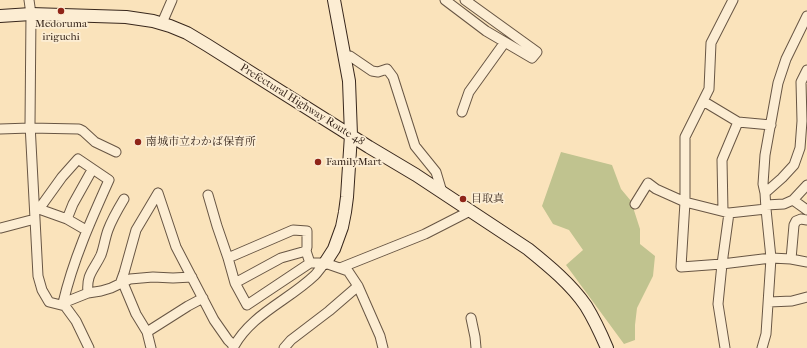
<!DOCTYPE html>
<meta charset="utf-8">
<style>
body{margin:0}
canvas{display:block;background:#fae3bb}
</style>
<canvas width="807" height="348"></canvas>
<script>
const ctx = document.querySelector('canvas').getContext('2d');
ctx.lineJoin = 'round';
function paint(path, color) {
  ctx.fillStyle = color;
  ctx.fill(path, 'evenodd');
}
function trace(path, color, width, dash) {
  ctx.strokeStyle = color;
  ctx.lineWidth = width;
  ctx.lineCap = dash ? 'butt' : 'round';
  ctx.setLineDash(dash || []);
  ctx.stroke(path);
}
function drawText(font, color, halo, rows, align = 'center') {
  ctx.font = font + ' "IM FELL French Canon","Noto Serif JP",serif';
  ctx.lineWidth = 3.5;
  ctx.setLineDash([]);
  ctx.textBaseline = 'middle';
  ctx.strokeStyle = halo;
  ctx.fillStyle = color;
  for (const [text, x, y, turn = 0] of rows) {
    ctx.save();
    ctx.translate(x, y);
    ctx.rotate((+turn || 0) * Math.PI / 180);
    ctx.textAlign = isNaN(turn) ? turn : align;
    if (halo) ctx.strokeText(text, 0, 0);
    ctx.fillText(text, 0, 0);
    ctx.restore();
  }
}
paint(new Path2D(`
 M561,152l51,13 9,24 10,12 9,28v15l15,12 -2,20 -16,32 -2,17v15l-11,4 -58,-79 17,-15 -14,-20 -16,-6 -11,-18z`), '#c0c38f');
const street = new Path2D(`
 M29,0l2,14 -1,110 8,152 4,14 7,12 16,4 11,15 13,27
 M445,0l41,31 46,27 5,-6 -72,-52
 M733,0l-22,43 -2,46 -24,48v65l44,11 37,-4
 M162,23l10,-23
 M344,56h6l22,15 6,1 9,-3 6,8 22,69 21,26 6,20
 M703,101l35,21 33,3
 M462,112l7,-20 36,-50
 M0,129l30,-1 49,1 4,2 12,11 21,10
 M158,193l18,54 38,73 14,20 6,6
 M765,193l-2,-9 2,-29 13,-72 8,-24 21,-43
 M208,195l9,31 11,32
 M793,200l14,10
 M635,204l13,-21 8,6 29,13 -4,65 41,-3 49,-6 20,1 16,3
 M766,205l18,-1 9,-4 14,-15
 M39,209l28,10 19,11
 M35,211l4,-2 23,-32 16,-18 31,21c-18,40 -36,80 -46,123
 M723,211l-1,-51 16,-38
 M67,219l6,-15 19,-34
 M0,228h1l34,-9
 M791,259l3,-34 2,-4 5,-2 6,1
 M310,263l-4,-12 -25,7 -46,25 12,22 63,-42h15l23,8 10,15 22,50 3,12
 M340,268l85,-34 45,-23
 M123,283l13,31 11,18 41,-26 15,-8
 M235,283l-7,-25 65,-28 14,1v16l-1,4
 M120,284l4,-11 12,-43 22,-37
 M88,293c-2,-19 6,-23 13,-38 3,-8 4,-17 7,-25 4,-11 10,-21 16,-31
 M769,302l23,-1 15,-4
 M65,306l-2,-3 25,-10 13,-2 10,-3 19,-9 23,-2 20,1 19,-1
 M471,318l4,19 1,11
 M147,332l4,16
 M233,348c18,-34 55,-47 82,-73 3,-3 6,-8 10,-12
 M284,348l7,-8 38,-29 29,-25
 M725,348l-7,-44 4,-40 7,-51
 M762,348l4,-14 5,-76 -5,-49 -1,-16 17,-15 12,-13 6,-17 2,-27 -1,-39 6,-12`);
const secondary = new Path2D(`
 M0,16l31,-2 95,3 27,4 17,5 17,7 20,12 162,102 47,28 112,74c21,17 43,35 58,57 8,13 15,28 21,42
 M325,263l9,-14 8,-22 3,-15 2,-15 4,-62 -2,-54 -15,-81`);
trace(street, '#685644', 11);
trace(secondary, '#38271c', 14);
trace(street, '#fcedd3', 9);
trace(secondary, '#fcedd3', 12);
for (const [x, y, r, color] of [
 [61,11,4,"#8f2418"],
 [138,142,4,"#8f2418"],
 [318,162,4,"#8f2418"],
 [463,199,4,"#8f2418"]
]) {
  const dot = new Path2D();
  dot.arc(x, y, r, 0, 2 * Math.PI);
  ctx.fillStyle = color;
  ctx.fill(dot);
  trace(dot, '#fcedd3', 1.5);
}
drawText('11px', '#38271c', '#fcedd3', [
 ["Medoruma",61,24,"center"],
 ["iriguchi",61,37,"center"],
 ["南城市立わかば保育所",146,142],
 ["FamilyMart",326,162],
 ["目取真",471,199]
], 'left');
drawText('11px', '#38271c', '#fcedd3', [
 ["Prefectural Highway Route 48",302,105,32]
]);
</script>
